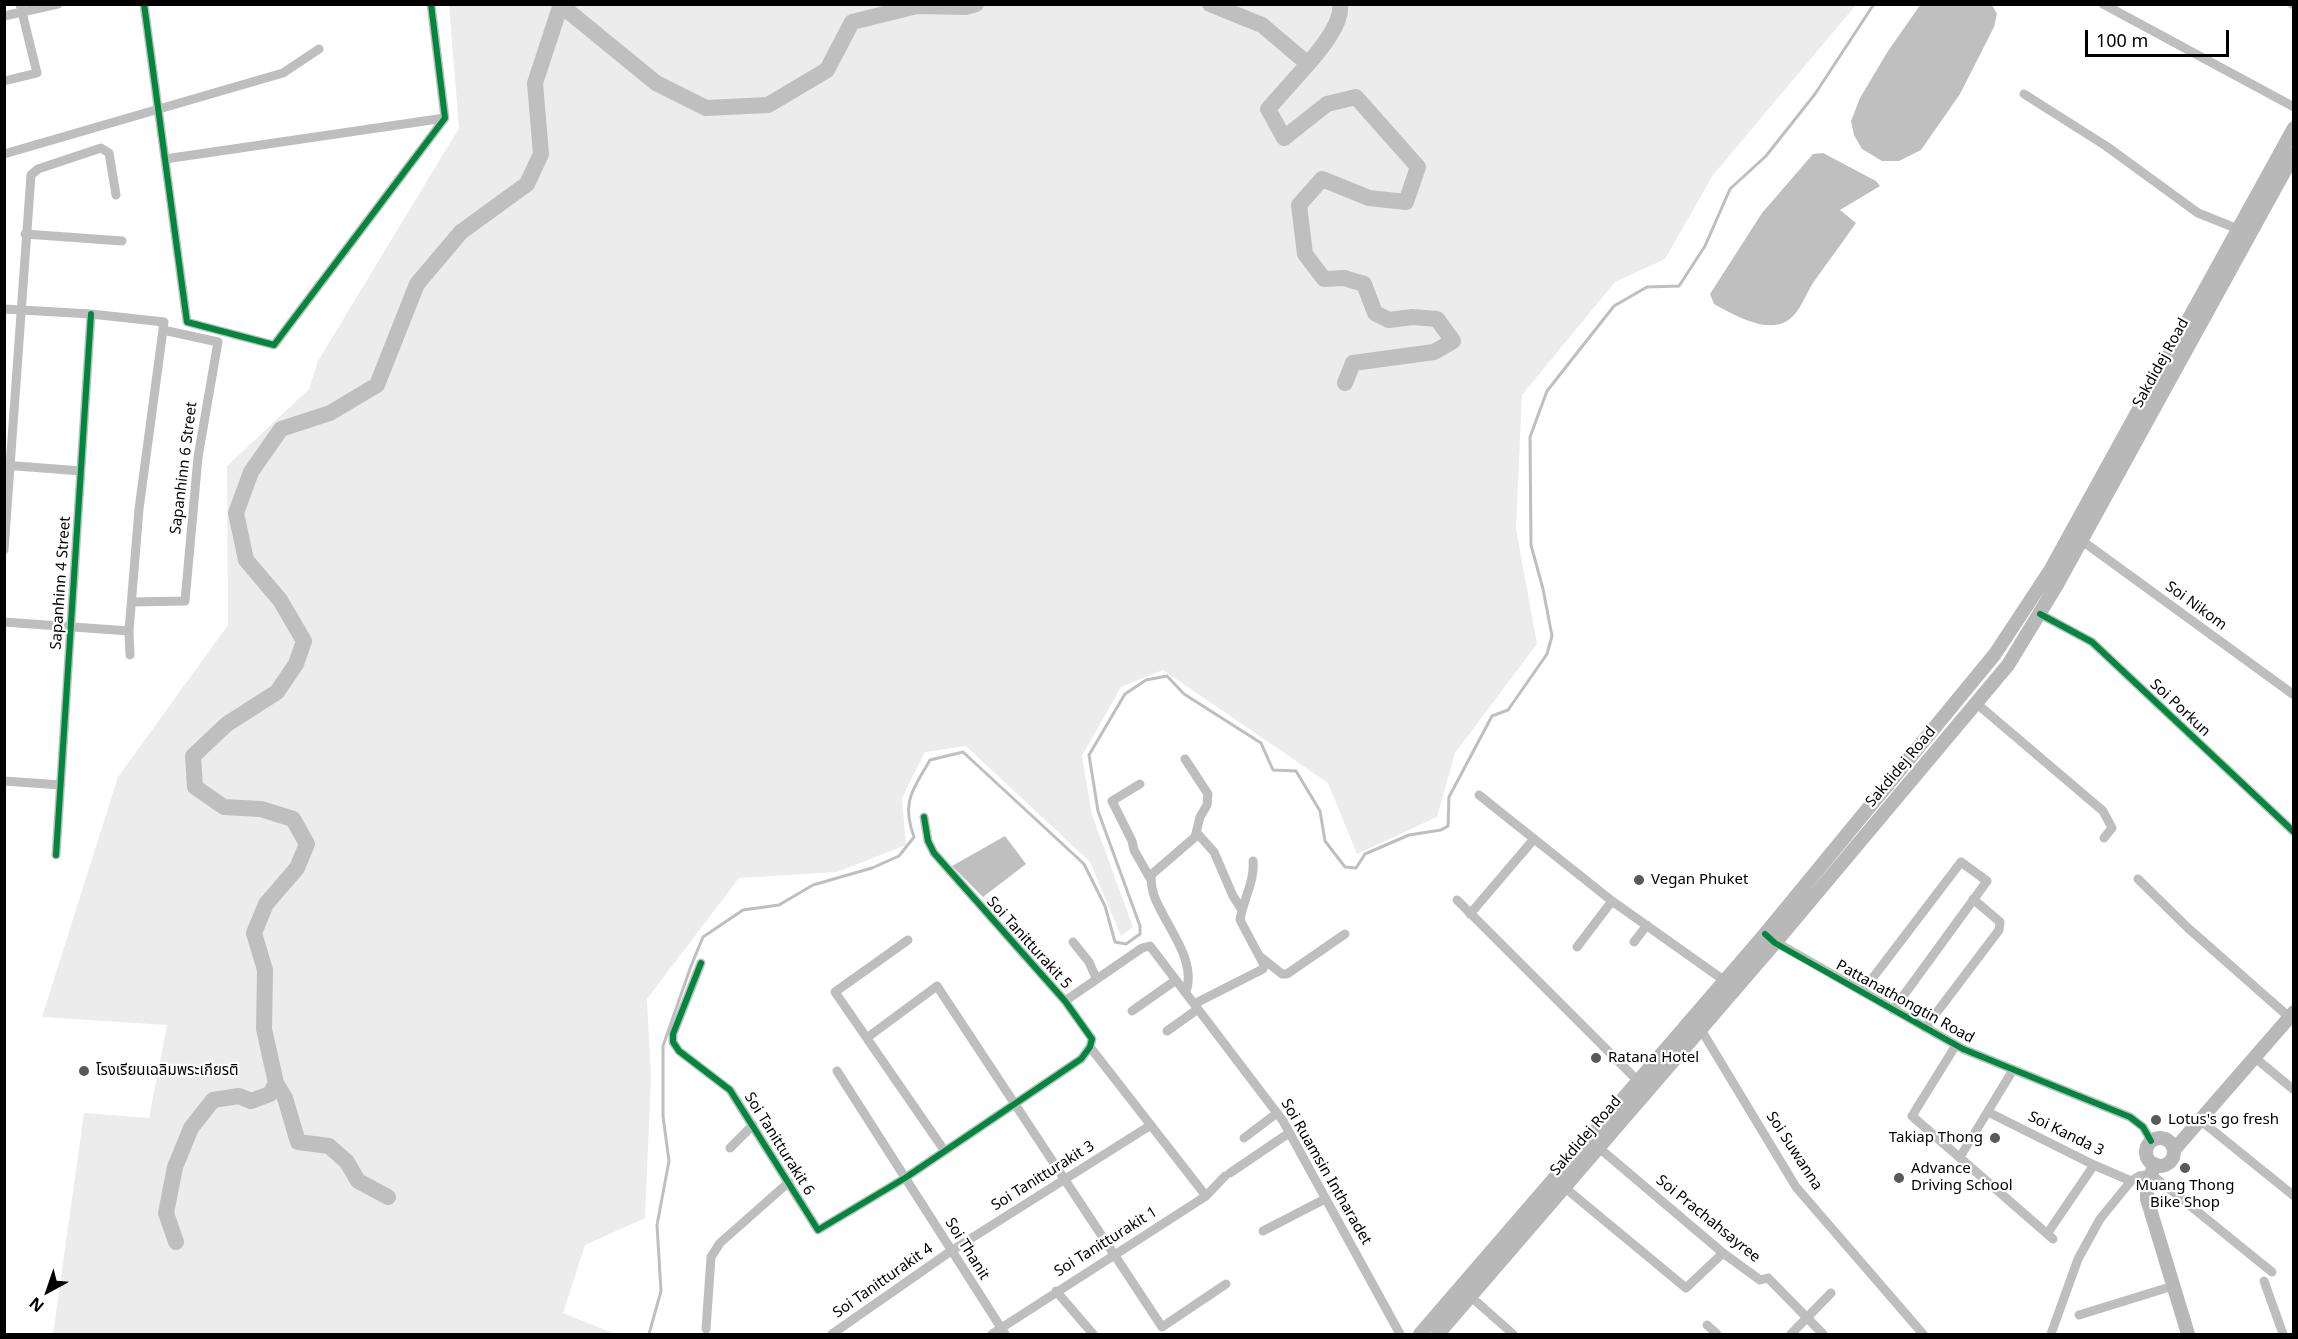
<!DOCTYPE html>
<meta charset="utf-8">
<style>
body{margin:0}
#map{position:relative;width:2298px;height:1339px;overflow:hidden;background:#fff;font-family:"Noto Sans",sans-serif}
canvas{display:block}
.frame{position:absolute;inset:0;border:6px solid #000;pointer-events:none}
.north{position:absolute;left:18px;top:1261px;width:60px;height:60px;-webkit-text-stroke:4px #fff;paint-order:stroke;rotate:220deg;font-size:16px;font-weight:700;line-height:24px;text-align:center;color:#000}
.north::after{content:'';display:block;margin:auto;width:21px;height:27px;background:#000;clip-path:polygon(50% 0,100% 100%,50% 72%,0 100%)}
.scale{position:absolute;left:2085px;top:30px;width:144px;height:27px;box-sizing:border-box;border:3px solid #000;border-top:0;padding-left:8px;font-size:18px;line-height:21px;white-space:nowrap;color:#000;-webkit-text-stroke:4px #fff;paint-order:stroke}
</style>
<div id="map">
<canvas width="2298" height="1339"></canvas>
<div class="frame"></div>
<div class="north">N</div>
<div class="scale">100 m</div>
</div>
<script>
const ctx = document.querySelector('canvas').getContext('2d');
ctx.lineJoin = 'round';
function paint(path, color) {
  ctx.fillStyle = color;
  ctx.fill(path, 'evenodd');
}
function trace(path, color, width, dash) {
  ctx.strokeStyle = color;
  ctx.lineWidth = width;
  ctx.lineCap = dash ? 'butt' : 'round';
  ctx.setLineDash(dash || []);
  ctx.stroke(path);
}
function drawText(font, color, halo, rows, align = 'center') {
  ctx.font = font + ' "Noto Sans","Noto Sans Thai",sans-serif';
  ctx.lineWidth = 4.5;
  ctx.setLineDash([]);
  ctx.textBaseline = 'middle';
  ctx.strokeStyle = halo;
  ctx.fillStyle = color;
  for (const [text, x, y, turn = 0] of rows) {
    ctx.save();
    ctx.translate(x, y);
    ctx.rotate((+turn || 0) * Math.PI / 180);
    ctx.textAlign = isNaN(turn) ? turn : align;
    if (halo) ctx.strokeText(text, 0, 0);
    ctx.fillText(text, 0, 0);
    ctx.restore();
  }
}
paint(new Path2D(`
 M449,5v-1l1407,1 -143,170 -48,84 -50,23 -93,113 -6,134 21,115 -82,109 -18,64 -80,37 -29,-71 -165,-113 -42,17 -39,69 10,59 41,112 -12,9 -31,-74 -124,-116 -41,6 -23,46 4,47 -69,27 -98,6 -92,121 4,79 -6,140 -60,27 -22,68 52,21h-562l31,-221 65,5 18,-93 -125,-8 76,-240 110,-152 -1,-159 82,-77 9,-28 141,-233z`), '#ececec');
paint(new Path2D(`
 M1921,4l71,1 5,9 -3,13 -34,67 -39,56 -22,11h-17l-20,-12 -8,-14 -3,-14 9,-23 28,-47z
 M1823,153l53,28 4,5 -40,24 16,13c-14,20 -29,40 -43,60 -8,12 -13,30 -26,38 -21,13 -55,-7 -73,-17l-4,-10 52,-81 51,-59z
 M1005,836l21,28 -43,33 -31,-31z`), '#bfbfbf');
trace(new Path2D(`
 M649,1334l12,-43 -4,-66 12,-64 -6,-45v-70l28,-80 12,-29 40,-27 36,-5 34,-20 59,-17 27,-12 15,-19c-13,-36 -1,-47 16,-77l33,-8 121,112 21,42 10,36 11,2 14,-10v-8l-42,-115 -9,-56 36,-61 21,-14 21,-4 17,18 77,49 12,27 23,1 24,40 5,30 20,26 11,1 9,-14 44,-19 32,-5 7,-4 1,-29 43,-81 16,-6 39,-56 5,-18 -9,-47 -12,-44 -1,-108 17,-46 67,-85 33,-19 32,-1 26,-40 25,-57 36,-33 49,-62 59,-90`), '#bfbfbf', 3);
trace(new Path2D(`
 M1210,4l52,21 46,39 -40,45 16,29 43,-34 29,-7 62,70 -12,35 -37,-4 -47,-19 -23,26 6,49 19,25 20,-1 20,6 11,29 14,7 23,-3 25,2 16,22 -19,11 -81,11 -8,20
 M562,6l94,77 50,25 62,-3 59,-35 25,-48 65,-16 49,1 10,-3
 M1308,64c12,-14 35,-41 32,-60
 M276,1083l9,15 13,44 31,4 18,16 11,19 30,16
 M176,1242l-10,-29 9,-46 16,-39 22,-28 26,-4 12,5 19,-7 6,-11 -12,-54 1,-59 -11,-37 12,-29 31,-36 10,-24 -14,-25 -32,-10 -37,-2 -29,-20 -2,-31 34,-32 50,-32 19,-28 8,-23 -24,-41 -34,-40 -10,-47 15,-41 30,-43 49,-16 47,-28 40,-101 44,-52 66,-48 14,-30 -6,-71 26,-79`), '#bfbfbf', 16);
trace(new Path2D(`
 M144,4l43,318 87,23 171,-227 -14,-114
 M2103,4l191,103
 M2292,4l2,1
 M4,16l54,-12
 M4,81l33,-8 -17,-69
 M2024,94l82,52 92,67 40,16
 M4,154l279,-81 36,-24
 M165,159l280,-41
 M25,234l97,7
 M4,309l87,5 73,8 -25,187 -10,122
 M4,465l77,6
 M2081,540l213,155
 M4,550l27,-375 7,-6 63,-21 8,5 7,42
 M132,602l53,-1 13,-144 20,-115 -55,-12
 M2040,614l52,28 202,190
 M4,622l125,9 1,24
 M1976,703l127,108 9,17 -8,10
 M1185,759l23,35 -1,11 -7,12 -5,20 -44,38c0,8 1,16 4,23 11,28 42,62 31,94
 M4,781l57,4
 M1140,784l-28,17 20,40 2,9 17,30
 M1479,795l133,106 113,80
 M1197,833l17,19 19,44 9,14
 M56,855l35,-541
 M2138,879l50,49 101,89
 M1457,900l182,182
 M1470,914l64,-75
 M908,940l-73,52 109,158
 M1772,940l191,109 167,68 13,10 8,14
 M1073,942l16,20 7,16 -3,4
 M1634,942l13,-17
 M1577,947l35,-46
 M1262,958l20,16h5l58,-40
 M701,963l-28,71v8l6,9 51,39 88,140 87,-52 176,-119 9,-12 2,-8 -27,-38 -131,-148 -6,-12 -4,-24
 M1862,992l99,-130 26,19 -94,129
 M1065,1001l77,-53 8,-2 133,175 117,213
 M1194,1004l69,-35 1,-4 -24,-45c3,-20 15,-39 13,-59
 M1132,1011l44,-31
 M1700,1028l96,159 127,147
 M1925,1028l74,-98 1,-8 -27,-23
 M1167,1031l31,-22
 M868,1037l69,-51 225,341 64,-43
 M1956,1045l-44,71 141,123
 M1090,1047l116,149
 M2254,1057l40,33
 M837,1071l168,263
 M1988,1112l106,53 37,16
 M2200,1120l94,76
 M1244,1138l33,-25
 M1598,1147l125,106 37,27 8,-2 55,56
 M730,1148l23,-23
 M1960,1157l53,-87
 M1230,1173l59,-40
 M1564,1187l122,101 37,-35
 M1263,1231l62,-32
 M2047,1234l47,-69
 M2264,1281l19,53
 M1056,1291l37,43
 M1470,1296l43,38
 M2079,1315l94,-29
 M1707,1325l10,9
 M706,1329l5,-72 9,-14 69,-61
 M832,1334l119,-83 200,-126
 M992,1334l214,-138 19,-20
 M1791,1334l40,-41
 M2051,1334l27,-75 22,-40 31,-38 8,-5 12,-2 121,98`), '#bebebe', 9);
trace(new Path2D(`
 M2146 1152a14 14 0 1 1 28 0a14 14 0 1 1-28 0Z
 M2174,1150l120,-138
 M2155,1164l-8,21v14l41,135
 M1420,1334l345,-400 230,-280 56,-85 243,-441
 M1438,1334l337,-391 233,-278 50,-82 236,-429`), '#b8b8b8', 14);
trace(new Path2D(`
 M144,4l43,318 87,23 171,-227 -14,-114
 M2040,614l52,28 202,190
 M56,855l35,-541
 M1765,934l10,9 188,106 167,68 13,10 8,14
 M701,963l-28,71v8l6,9 51,39 88,140 87,-52 176,-119 9,-12 2,-8 -27,-38 -131,-148 -6,-12 -4,-24`), '#00873e', 6);
for (const [x, y, r, color] of [
 [1639,880,6,"#595959"],
 [1596,1058,6,"#595959"],
 [84,1071,6,"#595959"],
 [2156,1120,6,"#595959"],
 [1995,1138,6,"#595959"],
 [2185,1168,6,"#595959"],
 [1899,1178,6,"#595959"]
]) {
  const dot = new Path2D();
  dot.arc(x, y, r, 0, 2 * Math.PI);
  ctx.fillStyle = color;
  ctx.fill(dot);
  trace(dot, '#fff', 2);
}
drawText('15px', '#000', '#fff', [
 ["Sakdidej Road",2161,363,-61],
 ["Sapanhinn 6 Street",184,468,-83],
 ["Sapanhinn 4 Street",61,583,-86],
 ["Soi Nikom",2196,606,36],
 ["Soi Porkun",2180,708,43],
 ["Sakdidej Road",1901,767,-50],
 ["Soi Tanitturakit 5",1029,943,48],
 ["Pattanathongtin Road",1905,1002,29],
 ["Soi Kanda 3",2066,1134,26],
 ["Sakdidej Road",1586,1136,-49],
 ["Soi Tanitturakit 6",779,1144,58],
 ["Soi Suwanna",1794,1151,57],
 ["Soi Ruamsin Intharadet",1326,1172,60],
 ["Soi Tanitturakit 3",1043,1176,-32],
 ["Soi Prachahsayree",1708,1219,39],
 ["Soi Tanitturakit 1",1106,1242,-32],
 ["Soi Thanit",967,1249,58],
 ["Soi Tanitturakit 4",883,1281,-35]
]);
drawText('15px', '#000', '#fff', [
 ["Vegan Phuket",1651,880],
 ["Ratana Hotel",1608,1058],
 ["โรงเรียนเฉลิมพระเกียรติ",96,1071],
 ["Lotus's go fresh",2168,1120],
 ["Takiap Thong",1983,1138,"right"],
 ["Advance",1911,1169],
 ["Driving School",1911,1186],
 ["Muang Thong",2185,1186,"center"],
 ["Bike Shop",2185,1203,"center"]
], 'left');
</script>
